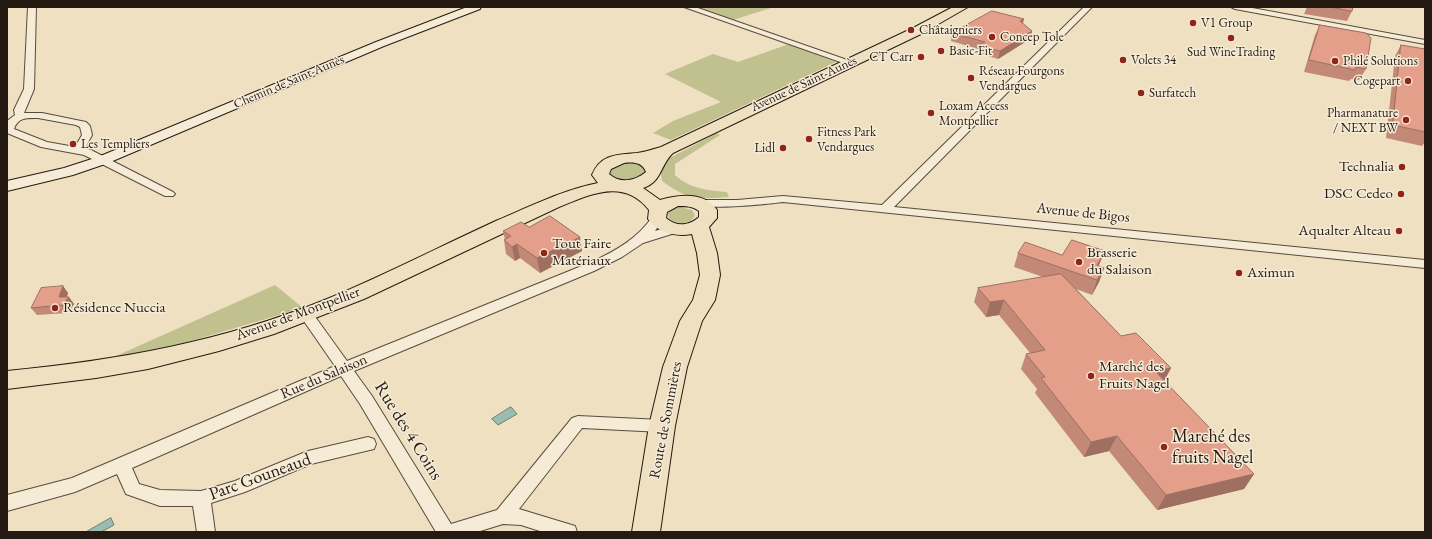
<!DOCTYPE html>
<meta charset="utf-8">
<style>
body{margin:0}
#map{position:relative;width:1432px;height:539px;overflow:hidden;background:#f0e0c2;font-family:"EB Garamond",serif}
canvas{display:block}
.frame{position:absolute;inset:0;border:8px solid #241a11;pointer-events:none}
</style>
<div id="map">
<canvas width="1432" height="539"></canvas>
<div class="frame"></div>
</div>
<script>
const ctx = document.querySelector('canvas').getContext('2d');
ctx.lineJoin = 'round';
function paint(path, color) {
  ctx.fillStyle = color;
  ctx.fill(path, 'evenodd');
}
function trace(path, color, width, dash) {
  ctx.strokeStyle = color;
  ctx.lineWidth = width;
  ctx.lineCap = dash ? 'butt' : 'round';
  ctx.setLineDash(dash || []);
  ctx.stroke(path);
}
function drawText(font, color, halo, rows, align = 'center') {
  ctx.font = font + ' "EB Garamond",serif';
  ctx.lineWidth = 3;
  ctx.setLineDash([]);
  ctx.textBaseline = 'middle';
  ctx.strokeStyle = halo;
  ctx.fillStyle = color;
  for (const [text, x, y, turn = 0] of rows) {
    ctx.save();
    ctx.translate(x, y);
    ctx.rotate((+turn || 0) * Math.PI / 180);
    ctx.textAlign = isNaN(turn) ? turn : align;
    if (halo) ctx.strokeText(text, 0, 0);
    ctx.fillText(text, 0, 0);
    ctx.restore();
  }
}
paint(new Path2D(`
 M696,7h78l-41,13z
 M789,44l47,18 -165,78 -18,-7 20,-12 48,-19 -56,-28 48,-20 25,8z
 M717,133l3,2 -45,29v11c15,14 32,15 52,17l2,5c-31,2 -41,3 -67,-16l-2,-12 4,-8z
 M621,162h13l9,4 2,7c-9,12 -26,8 -38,2l1,-6z
 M680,207l12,3 3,5c-4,10 -18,10 -26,4l-1,-5 4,-5z
 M275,285l28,23 -122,36 -74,16z`), '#c0c18f');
const water = new Path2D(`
 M511,407l6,7 -19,11 -6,-6z
 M111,518l3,7 -13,7h-15z`);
paint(water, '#9abdb2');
trace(water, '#6b7c72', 1);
const street = new Path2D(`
 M28,7h8l-2,82 -10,24h18l44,9 4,4 2,9 -7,13 6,2 82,42 2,2 -2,2h-8l-81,-41 -43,-8 -34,-14v-12l8,-6 -1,-5 10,-21zM38,118l38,7 4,2 2,8 -7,12 -28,-5 -33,-13c4,-12 13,-11 24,-11z
 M684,7h11l158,55 -4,3 -3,-1z
 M1084,7h8l-198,200 531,53v8l-642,-66c-14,2 -84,9 -91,1l6,-3h39l46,-4 99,9z
 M1231,7h16l178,33v4l-190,-35z
 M657,215l6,4 -8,12 19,-6 6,4 -2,3 -35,11 -21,14 -28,14 -240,100 18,25 79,128 46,-14 75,-92 6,-2 84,4 6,2 2,4 -2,4 -6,2 -80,-4 -63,81 56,17 2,6h-34l-22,-7 -18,-1 -26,8h-41l-76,-128 -19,-28 -209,92 7,16 21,6 41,1 34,-10 73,-30 60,-14 6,2 2,5 -2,5 -63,15 -66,28 -34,11 4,29h-18l-4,-26h-33l-34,-12 -9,-20 -42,18 -68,19v-16l65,-17 263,-112 -36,-52 2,-3h10l36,50 247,-100c23,-11 44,-23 59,-45z`);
const secondary = new Path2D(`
 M467,7h14l-1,2 -96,37 -276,117 -35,12 -66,16v-10l57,-13 34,-11 278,-115z`);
const primary = new Path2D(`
 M953,7h15l-47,27 -248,119c-13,12 -11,29 -30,35l17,12c19,-5 44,-9 57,10v8l-8,9 8,26 3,22 -5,25 -13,21 -15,46 -12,59 -15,106h-28l17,-106 14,-59 17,-46 13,-21 7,-25 -3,-22 -5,-19c-16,3 -34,-1 -44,-15l1,-9c-25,-32 -58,-16 -90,-3l-195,92 -90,35 -55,17 -71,18 -52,9 -89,11v-18c112,-11 215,-29 320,-72 58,-24 114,-53 171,-79 33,-14 65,-30 100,-37l-6,-8c9,-21 24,-20 45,-22 8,-1 16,-4 24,-6l252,-119zM624,163c9,-1 18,-1 22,9 -11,9 -26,12 -37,2l2,-5zM678,206c8,0 14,0 21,5v6c-10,9 -23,10 -33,1l1,-6z`);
trace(street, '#574c3d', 2);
trace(secondary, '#241a11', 2);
trace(primary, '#241a11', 2);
paint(street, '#f5ebd7');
paint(secondary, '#f5ebd7');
paint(primary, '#f0e0c2');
paint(new Path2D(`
 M1307,7h46l-1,4 -5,10 -43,-7z
 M1024,19l-2,4 10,8 -2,8 -32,20 -20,-6v-4l-27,-8 1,-8z
 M1320,25l46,44 -7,11 -8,-1 -2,2 -45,-9 11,-37z
 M1401,45l24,4v93l-3,4 -36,-8 9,-82z
 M529,227l53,24 -42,22 -20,-15 -5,3 -9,-7 -2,-14h1l-2,-9z
 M1018,253l44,2 42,13 -5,14 -7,13 -16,-6 45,47 50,32 -7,13 90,93 -10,15 -87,21 -48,-59 -25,6 -49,-64 2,-4 -16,-20 5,-15 4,-1 -31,-38 -13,2 -12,-15 4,-14 65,-11 -29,-10z
 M63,286l5,7 -1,4 7,7 -6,9 -31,2 -6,-7z`), '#c38977');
paint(new Path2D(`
 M1024,19l-2,8 -2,-6z
 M1032,31l-2,8 -32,20 2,-8z
 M580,237l2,14 -42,22 -3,-15z
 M517,244l3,14 -5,3 -3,-14z
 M1105,251l-6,14 -8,14 6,-14z
 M1104,268l-5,14 -7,13 5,-15z
 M63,286l5,7 -3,9 4,-5 5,7 -6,9 -6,-8 -3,-8z
 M1004,300l-5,15 -13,2 4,-15z
 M1171,368l-8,15 -8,-12z
 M1117,436l-8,15 -25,6 7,-15z
 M1254,474l-10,15 -87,21 9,-15z`), '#9f6f61');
const building = new Path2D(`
 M1331,7h22l-1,4z
 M992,11l32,8 -4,2 12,10 -32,20 -21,-6 6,-3 -33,-9z
 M1320,25l46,8 5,5 -5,31 -10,-2 -1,3 -46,-10z
 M1401,45l24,4v83l-32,-7z
 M550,216l30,21 -43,21 -20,-14 -5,3 -8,-7 7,-4 -8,-5 18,-9 8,5z
 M1072,240l33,11 -8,14 7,3 -7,12 -79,-27 7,-11 37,13z
 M1061,274l60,62 15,-3 35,35 -16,3 99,103 -88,21 -49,-59 -26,6 -50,-64 4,-1 -19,-23 19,-4 -41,-50 -14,2 -12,-14z
 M63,286l-4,11h10l-7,8 -31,3 10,-20z`);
paint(building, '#e39f8a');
trace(building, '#9f6f61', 1);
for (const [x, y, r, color] of [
 [1193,23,4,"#8f2418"],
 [911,30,4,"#8f2418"],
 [992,37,4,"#8f2418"],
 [1231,38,4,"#8f2418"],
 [941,51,4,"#8f2418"],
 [921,57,4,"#8f2418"],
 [1123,60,4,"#8f2418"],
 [1335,61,4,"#8f2418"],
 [971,78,4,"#8f2418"],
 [1408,81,4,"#8f2418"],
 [1141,93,4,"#8f2418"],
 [931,113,4,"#8f2418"],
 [1406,120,4,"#8f2418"],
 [809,139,4,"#8f2418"],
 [73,144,4,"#8f2418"],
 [783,148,4,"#8f2418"],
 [1402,167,4,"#8f2418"],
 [1401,194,4,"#8f2418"],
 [1399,231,4,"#8f2418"],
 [544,253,4,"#8f2418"],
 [1079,262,4,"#8f2418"],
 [1239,273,4,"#8f2418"],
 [55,308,4,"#8f2418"],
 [1091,376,4,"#8f2418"],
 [1164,447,4,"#8f2418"]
]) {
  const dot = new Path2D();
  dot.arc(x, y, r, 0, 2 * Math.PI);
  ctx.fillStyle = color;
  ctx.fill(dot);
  trace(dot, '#f5ebd7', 1.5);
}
drawText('13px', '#241a11', '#f5ebd7', [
 ["V1 Group",1201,23],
 ["Châtaigniers",919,30],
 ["Concep Tole",1000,37],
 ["Basic-Fit",949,51],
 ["Sud WineTrading",1231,52,"center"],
 ["CT Carr",913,57,"right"],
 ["Volets 34",1131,60],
 ["Philé Solutions",1343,61],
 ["Réseau Fourgons",979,71],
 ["Vendargues",979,86],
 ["Cogepart",1400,81,"right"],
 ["Surfatech",1149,93],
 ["Loxam Access",939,106],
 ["Montpellier",939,121],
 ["Pharmanature",1398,113,"right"],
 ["/ NEXT BW",1398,128,"right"],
 ["Fitness Park",817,132],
 ["Vendargues",817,147],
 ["Les Templiers",81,144],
 ["Lidl",775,148,"right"]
], 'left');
drawText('13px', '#241a11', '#f5ebd7', [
 ["Chemin de Saint-Aunès",289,82,-23],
 ["Avenue de Saint-Aunès",804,84,-25]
]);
drawText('15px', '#241a11', '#f5ebd7', [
 ["Technalia",1394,167,"right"],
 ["DSC Cedeo",1393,194,"right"],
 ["Aqualter Alteau",1391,231,"right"],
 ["Tout Faire",552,244],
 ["Matériaux",552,261],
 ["Brasserie",1087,253],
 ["du Salaison",1087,270],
 ["Aximun",1247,273],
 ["Résidence Nuccia",63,308],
 ["Marché des",1099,367],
 ["Fruits Nagel",1099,384]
], 'left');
drawText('15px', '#241a11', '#f5ebd7', [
 ["Avenue de Bigos",1083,213,6],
 ["Avenue de Montpellier",298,314,-20],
 ["Rue du Salaison",324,377,-23],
 ["Route de Sommières",666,420,-79]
]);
drawText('18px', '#241a11', '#f5ebd7', [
 ["Rue des 4 Coins",408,431,58],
 ["Parc Gouneaud",260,477,-20]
]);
drawText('18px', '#241a11', '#f5ebd7', [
 ["Marché des",1172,437],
 ["fruits Nagel",1172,458]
], 'left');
</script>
